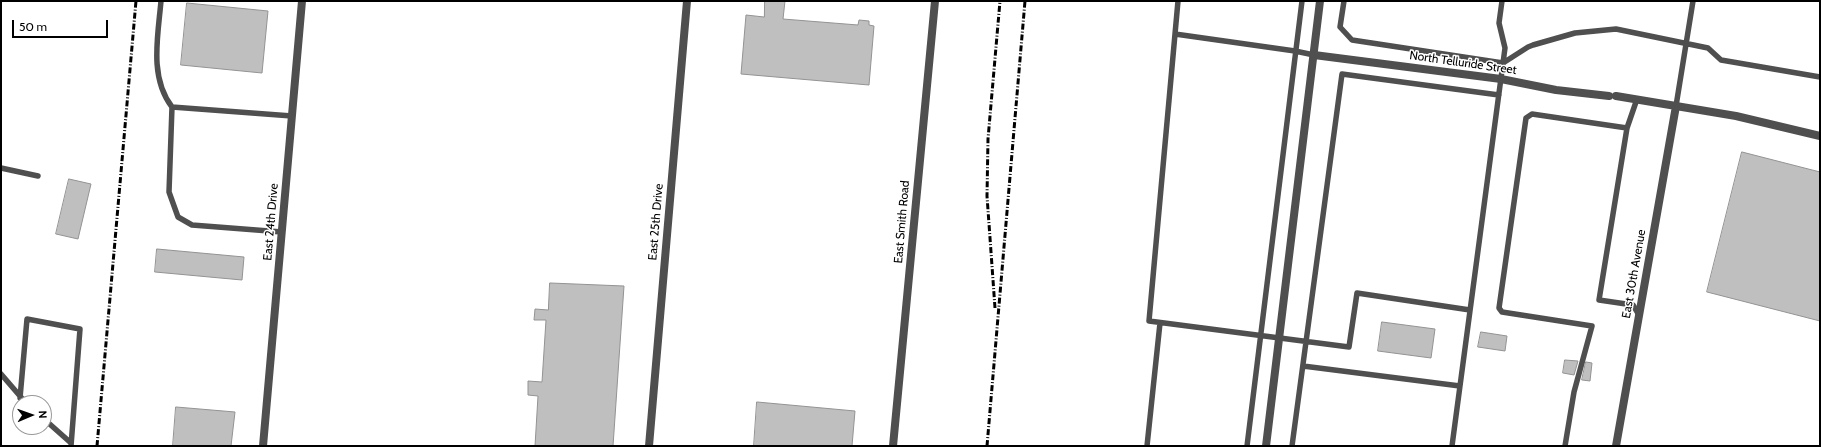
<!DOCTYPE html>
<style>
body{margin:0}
#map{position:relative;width:1821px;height:447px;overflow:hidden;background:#fff;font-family:Cabin,sans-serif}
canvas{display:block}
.frame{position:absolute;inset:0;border:2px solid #000;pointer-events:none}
.north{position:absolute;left:12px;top:395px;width:40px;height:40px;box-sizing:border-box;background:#fff;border:1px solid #999;border-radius:50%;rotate:88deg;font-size:11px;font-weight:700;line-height:16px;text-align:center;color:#000}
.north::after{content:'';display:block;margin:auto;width:14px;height:18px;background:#000;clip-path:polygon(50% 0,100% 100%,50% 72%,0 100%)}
.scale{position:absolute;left:12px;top:20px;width:96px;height:18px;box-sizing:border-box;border:2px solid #000;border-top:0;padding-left:5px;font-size:12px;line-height:14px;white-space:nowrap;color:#000;-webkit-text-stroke:3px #fff;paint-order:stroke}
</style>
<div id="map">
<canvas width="1821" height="447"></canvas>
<div class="frame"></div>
<div class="north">N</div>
<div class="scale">50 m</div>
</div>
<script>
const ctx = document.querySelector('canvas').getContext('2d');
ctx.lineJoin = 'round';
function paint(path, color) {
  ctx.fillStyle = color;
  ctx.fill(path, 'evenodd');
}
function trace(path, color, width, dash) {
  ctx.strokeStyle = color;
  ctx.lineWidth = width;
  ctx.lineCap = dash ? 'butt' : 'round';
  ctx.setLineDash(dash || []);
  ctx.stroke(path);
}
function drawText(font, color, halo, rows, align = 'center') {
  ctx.font = font + ' Cabin,sans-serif';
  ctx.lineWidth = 3;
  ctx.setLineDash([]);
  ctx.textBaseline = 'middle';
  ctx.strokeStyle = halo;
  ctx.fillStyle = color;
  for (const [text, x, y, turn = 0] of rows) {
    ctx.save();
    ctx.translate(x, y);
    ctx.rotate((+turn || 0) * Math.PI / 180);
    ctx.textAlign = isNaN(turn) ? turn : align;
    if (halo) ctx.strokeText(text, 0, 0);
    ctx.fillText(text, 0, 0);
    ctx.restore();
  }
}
const building = new Path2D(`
 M765,1h20l-2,18 75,6 1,-5 10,1v4l5,1 -5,59 -128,-11 5,-59 18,2z
 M187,3l81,8 -6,62 -81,-8z
 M1742,152l78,20v149l-113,-29z
 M69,179l22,5 -13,55 -22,-5z
 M157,249l87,8 -2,23 -87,-8z
 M550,283l74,3 -11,160h-78l3,-50 -10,-1v-14l14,1 4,-62h-12l1,-11 13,1z
 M1382,322l53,7 -4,29 -53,-7z
 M1481,332l26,4 -2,15 -27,-4z
 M1565,360l13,1 -4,14 -11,-2z
 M1586,362l6,1 -2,18 -8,-1z
 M757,402l98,9 -3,35h-98z
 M176,407l59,5 -4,34h-58z`);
paint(building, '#bfbfbf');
trace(building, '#939393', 1);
trace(new Path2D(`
 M161,1c-3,35 -12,76 11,106
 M1178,1l-29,320 200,26 8,-54 113,17
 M1344,1l-4,26 12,13 151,23 25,-16 5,-2 42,-12 41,-4 92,19 13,12 99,17
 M1175,34l120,17 19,4
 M1637,99l-10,29 -28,172 34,5 6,10
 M1676,106l17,-105
 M1,168l37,8
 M282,232l-90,-7 -14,-8 -9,-25 3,-85 120,9
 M1303,366l157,20
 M1,374l25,29
 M20,398l7,-79 53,10 -9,117
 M44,419l27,24
 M1147,446l13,-123
 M1247,446l55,-445
 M1292,446l50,-372 157,21
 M1452,446l53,-398 -6,-25 3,-22
 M1565,446l9,-54 18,-66 -90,-14 -3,-4 27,-190 6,-4 95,14`), '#4f4f4f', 5.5);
trace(new Path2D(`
 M1314,55l187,24 55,11 53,6
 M1616,96l120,20 84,20
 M263,446l39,-445
 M649,446l38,-445
 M1266,446l54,-445
 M1616,446l60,-340`), '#4f4f4f', 8);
trace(new Path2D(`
 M893,446l42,-445`), '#4f4f4f', 8);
trace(new Path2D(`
 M995,308l-8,-112 1,-57 12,-138
 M97,446l39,-445
 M987,446l38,-445`), '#000', 3, [6, 2, 1, 2]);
drawText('12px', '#000', '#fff', [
 ["North Telluride Street",1463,63,8],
 ["East 24th Drive",271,222,-85],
 ["East 25th Drive",656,222,-85],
 ["East Smith Road",902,222,-85],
 ["East 30th Avenue",1634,274,-80]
]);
</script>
